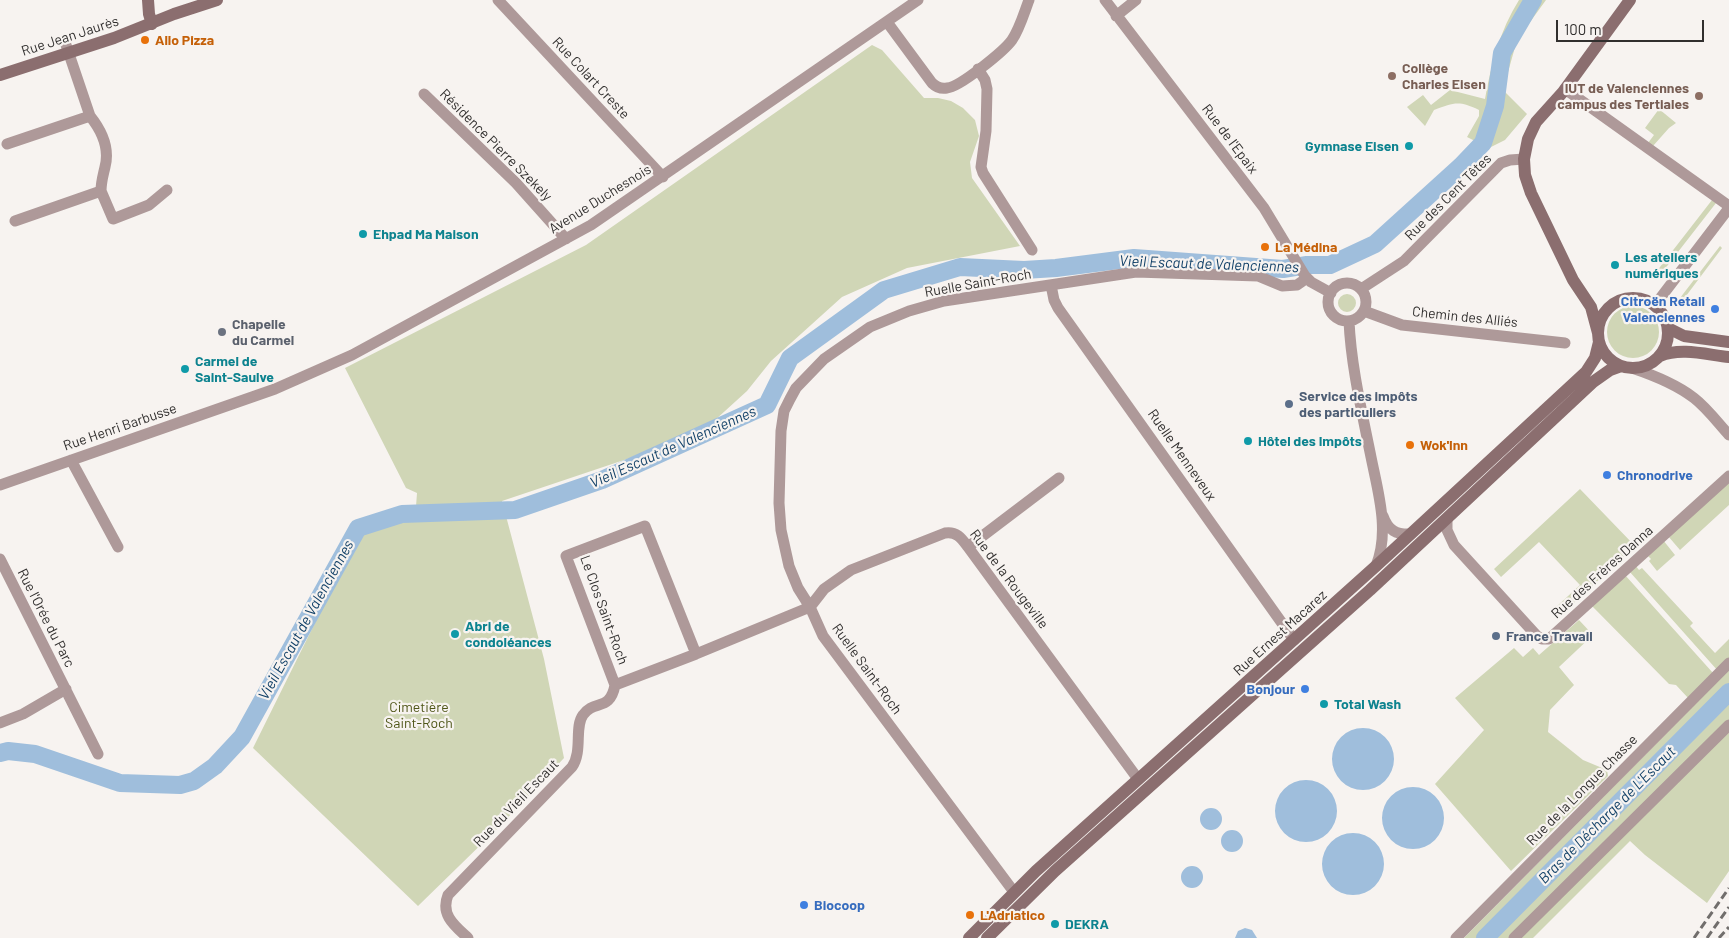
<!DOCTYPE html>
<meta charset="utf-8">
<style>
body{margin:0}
#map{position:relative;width:1729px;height:938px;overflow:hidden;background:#f7f3f0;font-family:Barlow,sans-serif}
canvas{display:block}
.scale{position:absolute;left:1556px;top:20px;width:148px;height:22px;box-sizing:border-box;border:2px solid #312f2e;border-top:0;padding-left:6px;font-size:15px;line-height:18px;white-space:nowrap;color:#312f2e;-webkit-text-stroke:4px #f7f3f0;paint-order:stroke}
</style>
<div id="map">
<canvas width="1729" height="938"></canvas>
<div class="scale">100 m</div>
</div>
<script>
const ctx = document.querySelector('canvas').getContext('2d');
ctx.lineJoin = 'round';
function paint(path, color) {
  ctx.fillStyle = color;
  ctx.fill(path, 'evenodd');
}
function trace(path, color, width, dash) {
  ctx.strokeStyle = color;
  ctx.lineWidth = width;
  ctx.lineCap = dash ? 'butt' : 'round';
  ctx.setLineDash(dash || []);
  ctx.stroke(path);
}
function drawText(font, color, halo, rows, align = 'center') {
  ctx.font = font + ' Barlow,sans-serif';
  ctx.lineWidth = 4.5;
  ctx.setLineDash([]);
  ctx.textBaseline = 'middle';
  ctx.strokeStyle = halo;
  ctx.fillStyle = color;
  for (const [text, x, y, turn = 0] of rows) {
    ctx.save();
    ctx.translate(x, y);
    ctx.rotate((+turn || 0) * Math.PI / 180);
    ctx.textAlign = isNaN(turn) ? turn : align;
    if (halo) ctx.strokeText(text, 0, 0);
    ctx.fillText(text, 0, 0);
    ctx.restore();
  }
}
paint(new Path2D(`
 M1519,0h27l-29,40 -14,50 24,24 -22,26 -16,8 -22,-11 12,-21v-6c-21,-10 -25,-7 -45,0l-9,16 -18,-19 16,-12 8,10 19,-15 35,9c6,-34 15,-69 34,-99z
 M872,45l10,5 42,48h14l13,3 12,7 12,12 4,16 -9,26 2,16 48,68 -113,22 -65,29 -71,64 -24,30 -33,30 -84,37 -128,43 42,158 20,99 -65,69 -81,79 -165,-158 107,-216 55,-12 2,-27 -11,-5 -61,-120 241,-123z
 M1659,109l17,14 -7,5 -16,18 -5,-3 6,-8 -9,-7z
 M1712,200l4,3 -59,76 -4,-3z
 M1720,246l2,2 -39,52 -3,-2z
 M1338 303a9 9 0 1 1 18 0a9 9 0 1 1-18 0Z
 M1607 332a26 26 0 1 1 52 0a26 26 0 1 1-52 0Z
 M1729,481v24l-49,45 -12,-14z
 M1580,489l55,57 -76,71 -4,-9 25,-23 -41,-43 -38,35 -7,-8z
 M1663,540l12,15 -18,16 -8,-10 2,-2 -4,-4z
 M1635,565l4,5 3,-2 51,55 -3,3 25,27 14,-14v20l-11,12 -89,-100z
 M1625,575l88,98 -24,26 -13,-14 -7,-1 -77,-78z
 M1579,620l14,15 -34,32 15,18 -24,25 -2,22 35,28 24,10 1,6 -97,95 -76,-87 49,-54 -29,-32 59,-50 9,9 10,-9 6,7z
 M1729,670v201l-22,32 -62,-48 -15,-14 -97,97h-69z`), '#d0d6b6');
paint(new Path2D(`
 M1332 759a31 31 0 1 1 62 0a31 31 0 1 1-62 0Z
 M1275 811a31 31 0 1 1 62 0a31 31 0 1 1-62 0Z
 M1382 818a31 31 0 1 1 62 0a31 31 0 1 1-62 0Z
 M1200 819a11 11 0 1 1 22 0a11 11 0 1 1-22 0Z
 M1221 841a11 11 0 1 1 22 0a11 11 0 1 1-22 0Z
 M1322 864a31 31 0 1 1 62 0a31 31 0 1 1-62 0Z
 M1181 877a11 11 0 1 1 22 0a11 11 0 1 1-22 0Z
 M1245,928l7,2 5,8h-22l3,-7z`), '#9fbedc');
trace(new Path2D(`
 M0,753l8,-2 27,3 85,29 60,2 14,-4 21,-15 27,-29 116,-209 44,-14 113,-4 87,-30 165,-75 23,-47 94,-68 76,-23 64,3 32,-2 78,-10 149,11 24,-4h23l45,-21 86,-78 22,-23 12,-37 7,-53 31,-53
 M1485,938l244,-246`), '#9fbedc', 18);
trace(new Path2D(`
 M498,0l165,177
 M1105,0l159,208 41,68 6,6 20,11
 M1116,16l20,-16
 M887,22l45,61c4,4 9,6 15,5 13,-1 57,-37 65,-48 8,-12 12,-27 17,-40
 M978,69l7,11 2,9 -1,42 -5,36 2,6 49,77
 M1565,89l164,117
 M424,94l92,89 50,56
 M7,144l83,-28 -24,-71
 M101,191l12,28 36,-14 18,-15
 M15,221l86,-30c0,-9 2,-15 4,-24 5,-19 -3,-36 -15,-51
 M1328 302a19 19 0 1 1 38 0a19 19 0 1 1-38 0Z
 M1051,285l3,15 4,8 236,332
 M1361,289l43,-28 97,-98 9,-3 14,-1
 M1655,305l74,-97
 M1364,311l38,14 163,18
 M1349,321c2,45 13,91 22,136 7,35 19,74 5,109
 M1632,368c21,7 44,16 62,30 13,10 24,25 35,37
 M71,460l47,87
 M0,485l275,-96 77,-34 239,-130 327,-225
 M1383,516c5,14 13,19 28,18
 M1447,519v11l7,15 83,91 5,3h7l180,-163
 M968,547l91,-69
 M0,559l98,195
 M615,685l-49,-129 79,-30 51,128
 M0,723l23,-9 43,-25
 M1014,892l-191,-256 -13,-29 -12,-19 -9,-22 -8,-36 -2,-27 2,-72 3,-20 6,-12 6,-11 28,-29 46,-32 39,-16 35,-10 192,-29 122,4 24,10 15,-1 10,-7
 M468,938c-13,-12 -28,-23 -20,-43l124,-128c11,-16 2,-40 11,-52 11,-16 27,-3 32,-30l81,-31 114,-47 14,-18 27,-19 94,-37c12,-2 17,6 23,14l170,232
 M1456,938l273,-275
 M1514,938l215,-213`), '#ae9999', 11);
trace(new Path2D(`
 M148,0l1,14 3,10
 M0,75l114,-37 60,-24 43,-14
 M1598 333a35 35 0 1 1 70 0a35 35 0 1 1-70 0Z
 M1668,328l16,8 45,6
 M1598,333l-7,-26 -18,-27 -42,-87 -6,-18 -1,-16 4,-20 8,-17 27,-30 67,-92
 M1660,356c21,-9 48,-1 69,1
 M969,938l67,-67 340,-305 210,-194 9,-14 4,-16
 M987,938l68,-67 315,-281 223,-208 17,-12 11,-4`), '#8b6e6f', 12);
trace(new Path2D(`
 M1694,938l35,-50
 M1707,938l22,-31
 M1719,938l10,-11`), '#716e6c', 3, [8, 4]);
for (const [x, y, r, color] of [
 [145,40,5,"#e8710a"],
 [1392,76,5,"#8d6e63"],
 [1699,96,5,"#8d6e63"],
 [1409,146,5,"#0f9aa8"],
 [363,234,5,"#0f9aa8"],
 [1265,247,5,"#e8710a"],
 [1615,265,5,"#0f9aa8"],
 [1715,309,5,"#3f7fe0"],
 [222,332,5,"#6b7280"],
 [185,369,5,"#0f9aa8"],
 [1289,404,5,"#5c6f8a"],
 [1248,441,5,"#0f9aa8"],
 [1410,445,5,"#e8710a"],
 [1607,475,5,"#3f7fe0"],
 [455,634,5,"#0f9aa8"],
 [1496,636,5,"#5c6f8a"],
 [1305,689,5,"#3f7fe0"],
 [1324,704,5,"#0f9aa8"],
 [804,905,5,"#3f7fe0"],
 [970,915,5,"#e8710a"],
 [1055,924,5,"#0f9aa8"]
]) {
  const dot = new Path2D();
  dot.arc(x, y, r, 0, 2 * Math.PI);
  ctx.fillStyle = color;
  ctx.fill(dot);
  trace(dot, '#f7f3f0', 2);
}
drawText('14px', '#312f2e', '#f7f3f0', [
 ["Rue Jean Jaurès",70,36,-18],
 ["Rue Colart Creste",591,78,47],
 ["Rue de l'Epaix",1230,139,53],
 ["Résidence Pierre Szekely",496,145,45],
 ["Rue des Cent Têtes",1448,197,-45],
 ["Avenue Duchesnois",600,199,-32],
 ["Ruelle Saint-Roch",978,283,-10],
 ["Chemin des Alliés",1465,317,6],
 ["Rue Henri Barbusse",120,427,-19],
 ["Ruelle Menneveux",1182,455,55],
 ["Rue des Frères Danna",1602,572,-42],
 ["Rue de la Rougeville",1009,579,53],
 ["Le Clos Saint-Roch",604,610,70],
 ["Rue l'Orée du Parc",46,618,63],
 ["Rue Ernest Macarez",1280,633,-42],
 ["Ruelle Saint-Roch",867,669,54],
 ["Rue de la Longue Chasse",1582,790,-45],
 ["Rue du Vieil Escaut",516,803,-46]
]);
drawText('bold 14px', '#c56008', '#f7f3f0', [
 ["Allo Pizza",155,40],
 ["La Médina",1275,247],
 ["Wok'Inn",1420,445],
 ["L'Adriatico",980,915]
], 'left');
drawText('bold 14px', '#785e54', '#f7f3f0', [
 ["Collège",1402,68],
 ["Charles Eisen",1402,84],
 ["IUT de Valenciennes",1689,88,"right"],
 ["campus des Tertiales",1689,104,"right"]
], 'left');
drawText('bold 14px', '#0d838f', '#f7f3f0', [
 ["Gymnase Eisen",1399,146,"right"],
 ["Ehpad Ma Maison",373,234],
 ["Les ateliers",1625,257],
 ["numériques",1625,273],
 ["Carmel de",195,361],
 ["Saint-Saulve",195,377],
 ["Hôtel des Impôts",1258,441],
 ["Abri de",465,626],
 ["condoléances",465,642],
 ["Total Wash",1334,704],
 ["DEKRA",1065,924]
], 'left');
drawText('bold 14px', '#366cbe', '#f7f3f0', [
 ["Citroën Retail",1705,301],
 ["Valenciennes",1705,317],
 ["Chronodrive",1617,475,"left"],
 ["Bonjour",1295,689],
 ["Biocoop",814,905,"left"]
], 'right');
drawText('bold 14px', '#5b616d', '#f7f3f0', [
 ["Chapelle",232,324],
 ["du Carmel",232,340]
], 'left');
drawText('bold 14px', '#4e5e75', '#f7f3f0', [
 ["Service des impôts",1299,396],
 ["des particuliers",1299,412],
 ["France Travail",1506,636]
], 'left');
drawText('14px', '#4f5618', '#f7f3f0', [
 ["Cimetière",419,707],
 ["Saint-Roch",419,723]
]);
drawText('italic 15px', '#124168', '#f7f3f0', [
 ["Vieil Escaut de Valenciennes",1209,264,2],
 ["Vieil Escaut de Valenciennes",673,447,-24],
 ["Vieil Escaut de Valenciennes",306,620,-61],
 ["Bras de Décharge de L'Escaut",1607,815,-45]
]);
</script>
